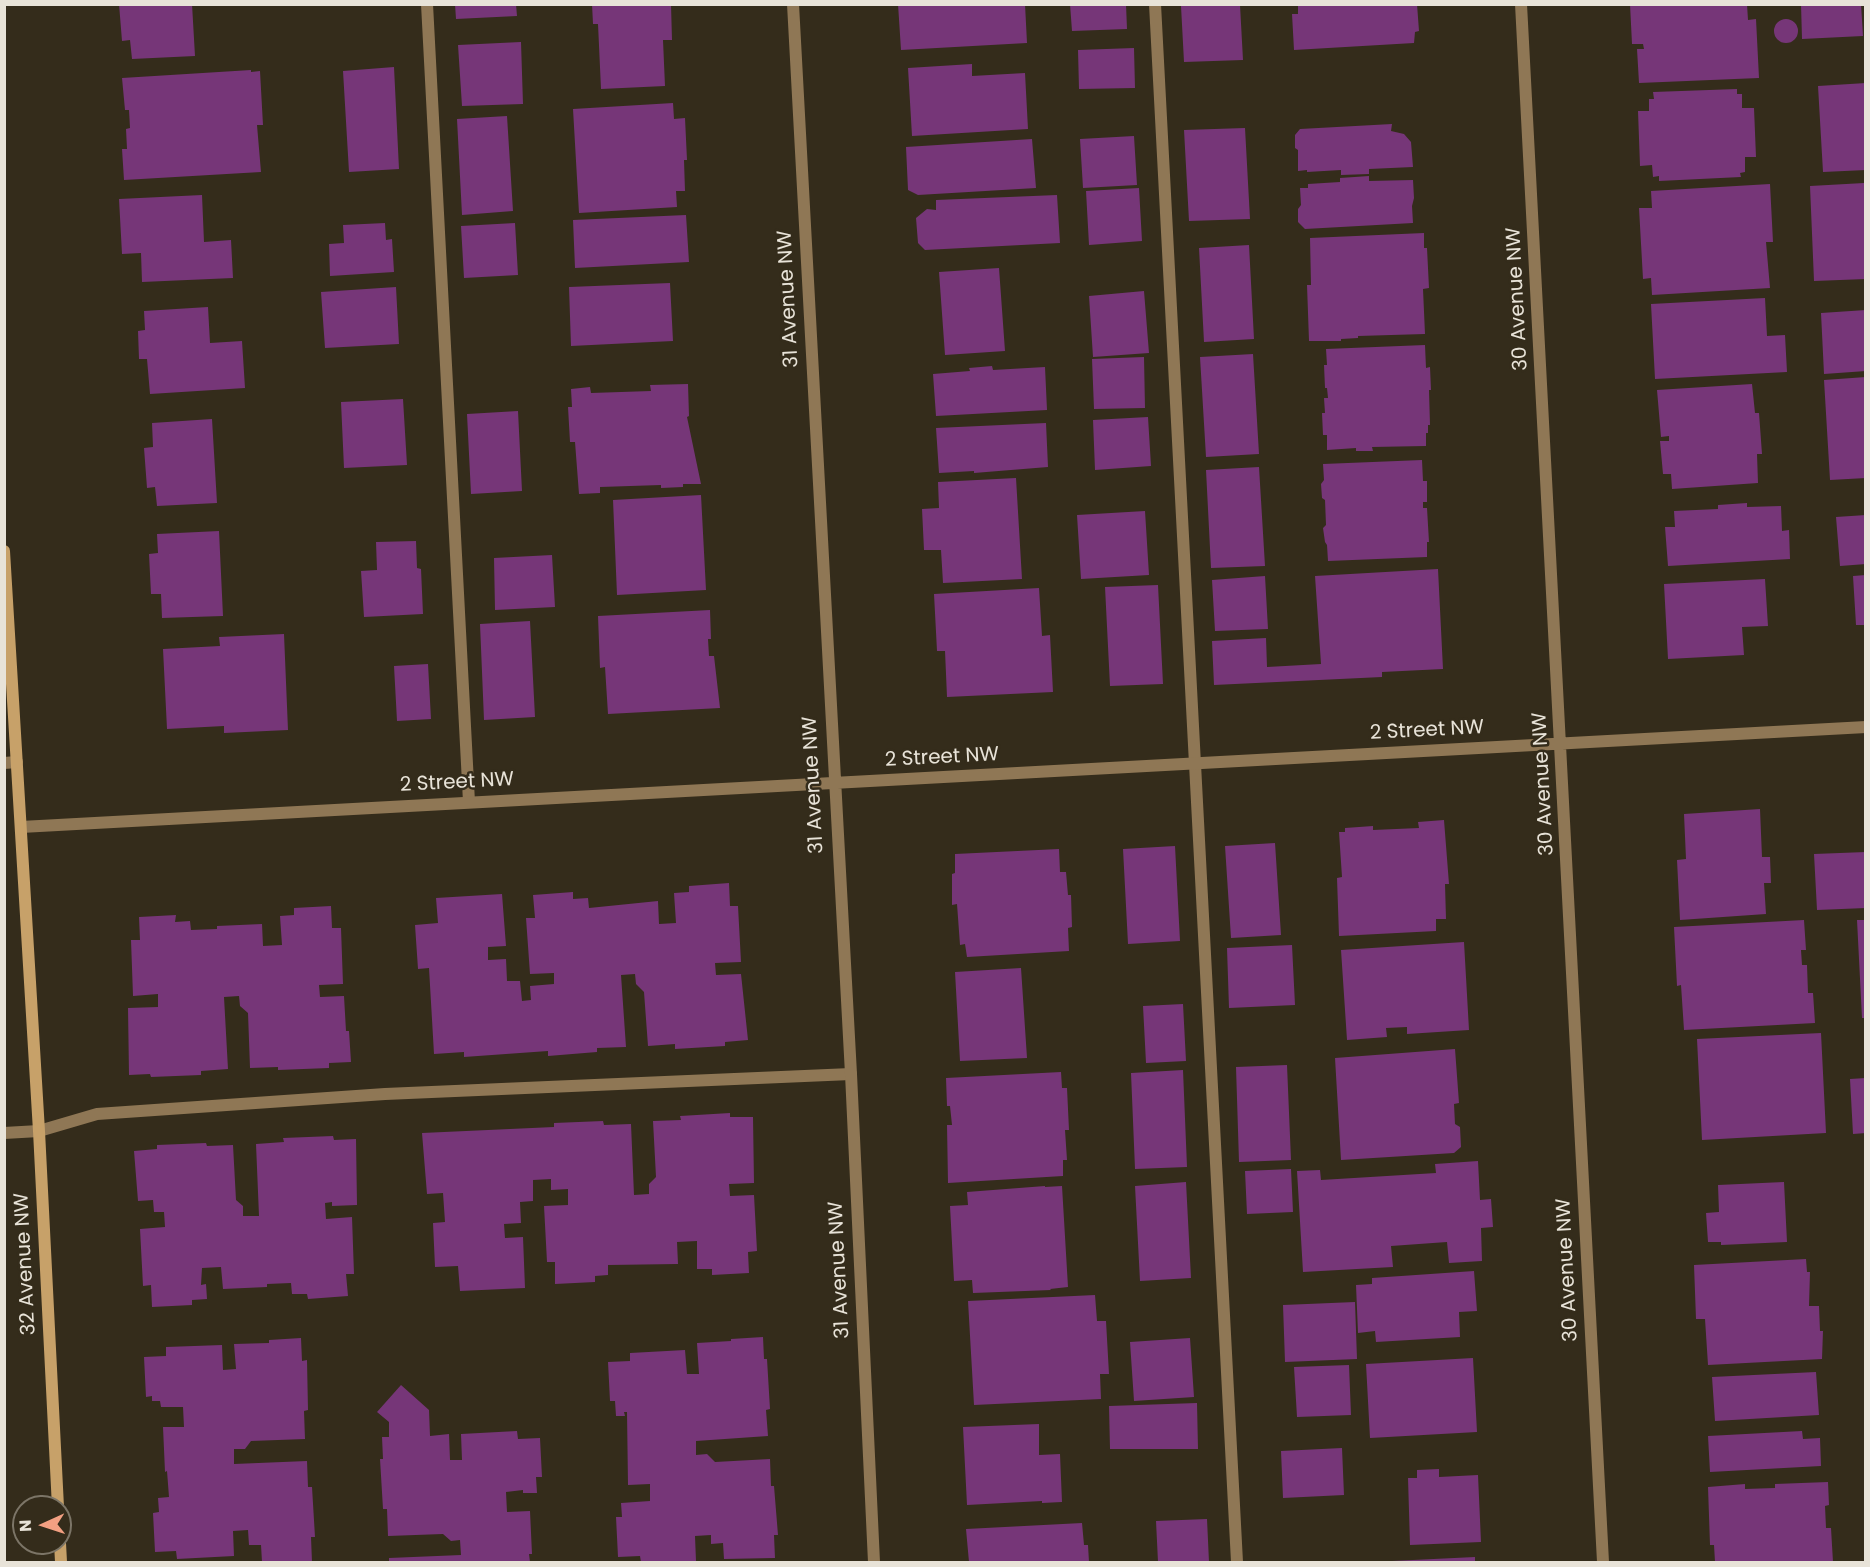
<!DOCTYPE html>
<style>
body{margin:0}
#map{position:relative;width:1870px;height:1567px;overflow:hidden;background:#342c1b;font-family:Poppins,sans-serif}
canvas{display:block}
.frame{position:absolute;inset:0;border:6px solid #e8e3d8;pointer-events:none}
.north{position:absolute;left:12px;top:1495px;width:60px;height:60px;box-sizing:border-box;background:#342c1b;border:2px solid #7c7567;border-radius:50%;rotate:267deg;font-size:16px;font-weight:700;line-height:24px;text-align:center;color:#e8e3d8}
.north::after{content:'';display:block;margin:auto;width:21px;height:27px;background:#f3a082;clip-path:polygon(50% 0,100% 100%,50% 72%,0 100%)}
</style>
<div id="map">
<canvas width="1870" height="1567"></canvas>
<div class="frame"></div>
<div class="north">N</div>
</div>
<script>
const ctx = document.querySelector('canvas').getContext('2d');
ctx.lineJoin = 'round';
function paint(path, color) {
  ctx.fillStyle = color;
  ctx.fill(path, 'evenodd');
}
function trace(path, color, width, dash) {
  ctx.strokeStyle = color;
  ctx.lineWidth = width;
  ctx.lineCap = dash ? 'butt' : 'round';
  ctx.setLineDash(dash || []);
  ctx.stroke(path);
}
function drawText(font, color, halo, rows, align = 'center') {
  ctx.font = font + ' Poppins,sans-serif';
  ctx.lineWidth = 5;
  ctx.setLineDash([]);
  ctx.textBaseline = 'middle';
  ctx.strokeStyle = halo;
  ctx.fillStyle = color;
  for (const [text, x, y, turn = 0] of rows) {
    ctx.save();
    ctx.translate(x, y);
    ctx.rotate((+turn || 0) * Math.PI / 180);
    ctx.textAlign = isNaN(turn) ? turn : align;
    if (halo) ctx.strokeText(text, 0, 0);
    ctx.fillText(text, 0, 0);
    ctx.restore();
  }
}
paint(new Path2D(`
 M119,4h73l3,52 -63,3 -2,-19 -8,1z
 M455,4h61l1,12 -61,3z
 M592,4h79l1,36h-9l2,46 -64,3 -3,-65h-5z
 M898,4h127l2,39 -126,7z
 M1070,4h56l1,25 -55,2z
 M1298,4h119l2,27 -4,1 -1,11 -120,7 -2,-36h6z
 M1630,4h117l1,16 8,-1 3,59 -120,5 -2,-34h7l-1,-5h-11z
 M1801,4h60l2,32 -61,3z
 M1240,5l3,55 -59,2 -3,-56z
 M1774 31a12 12 0 1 1 24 0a12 12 0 1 1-24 0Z
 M521,42l2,62 -61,2 -4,-61z
 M1134,48l1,40 -56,1 -1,-39z
 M972,64v12l53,-3 3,56 -116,7 -4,-68z
 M394,67l5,102 -50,3 -6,-101z
 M251,70v2l9,-1 3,54h-6l4,47 -137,8 -2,-31h5l-1,-20 4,-1 -1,-18h-4l-3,-32z
 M1866,83v87l-43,2 -5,-86z
 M1737,89v5h5v14h12l2,49h-11v15l-5,1 1,4 -82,4v-5l-6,1 -1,-12 -12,1 -2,-55h11v-12h5l-1,-7z
 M673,103l1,16 11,-1 2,42h-3l1,31h-9l1,16 -98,6 -6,-104z
 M507,116l6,95 -51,4 -5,-96z
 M1392,124l-1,7 13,3 7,8 2,25 -44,2v5l-28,1v-5l-34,2v-2l-9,1v-21l-3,-2v-13l5,-6z
 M1245,128l5,91 -61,2 -5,-91z
 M1134,136l3,49 -54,3 -3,-49z
 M1032,139l4,49 -118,7 -10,-5 -2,-43z
 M1369,176v5l44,-1 1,18 -2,8 1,17 -108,6 -7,-7v-13l3,-4 -1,-17h8v-4l32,-2v-4z
 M1864,183l2,96 -52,2 -4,-95z
 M1770,184l3,58h-7l4,46 -118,7 -1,-17 -8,1 -4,-71h13l-1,-17z
 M1139,188l3,53 -53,4 -3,-54z
 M202,195l2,47 27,-2 2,38 -91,4 -1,-29 -19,1 -3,-55z
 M1057,195l3,48 -135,7 -7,-7 -2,-25 11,-9 9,1v-10z
 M686,215l3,47 -114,6 -2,-48z
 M385,223l1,17 6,-1 2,33 -64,4 -1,-32 15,-1 -1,-18z
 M515,223l3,52 -54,3 -3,-52z
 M1424,233v15h3l2,40 -6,1 2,45 -67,2v2l-17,1v2h-32l-2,-56h4l-1,-47z
 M1249,245l5,94 -50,3 -5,-94z
 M999,268l6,83 -60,4 -6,-83z
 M670,283l3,58 -102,5 -2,-59z
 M396,287l3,57 -74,4 -4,-56z
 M1144,291l5,62 -56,4 -4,-61z
 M1765,298l2,38 18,-1 2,37 -132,7 -4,-75z
 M208,307l2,36 32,-2 3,47 -95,6 -3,-35h-8l-1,-28 7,-1 -1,-19z
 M1866,310v61l-42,3 -3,-61z
 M1425,345l1,23 4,-1 1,23h-2l1,35h-2v8h-2v13l-54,1 1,4h-17v-3l-29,2v-15h-4l-1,-22h3l-1,-15h4l-1,-10h-2l-1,-23h3l-1,-16z
 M1253,354l6,100 -53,3 -6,-100z
 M1144,357l1,51 -51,1 -2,-50z
 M992,366l1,4 52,-3 2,43 -111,6 -3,-42 37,-3 -1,-3z
 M1866,377v101l-36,2 -6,-100z
 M688,384l1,32 -2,1 14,67h-18v3l-22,1v-3l-61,2v6l-21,1 -4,-52h-5l-2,-35h4l-1,-18 19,-2 1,6 60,-2 -1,-6z
 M1752,384l3,29h4l3,41h-5l1,29 -86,6 -1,-15h-8l-3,-33h9v-5l-8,1 -4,-47z
 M403,399l4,66 -63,3 -3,-66z
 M518,411l4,80 -51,3 -4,-80z
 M1148,417l3,49 -56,4 -2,-50z
 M212,419l5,84 -60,3 -2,-19 -8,1 -3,-40 9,-1 -1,-24z
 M1046,423l2,44 -74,6v-2l-35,2 -3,-45z
 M1422,460l1,21h4v21h-4v6h4l2,34h-2v15l-99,4 -1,-16 -2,-3 -2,-14 3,-3 -1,-25 -3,-2 -1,-14 3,-4 -1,-16z
 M1259,467l6,99 -54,2 -5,-98z
 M1016,478l6,101 -79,4 -2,-33h-17l-2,-41 17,-1 -1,-26z
 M701,495l5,95 -89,5 -4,-95z
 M1747,503v4l34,-1 1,25 7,-1 1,29 -122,7 -3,-39h10l-1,-16 44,-2v-4z
 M1145,511l4,64 -68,4 -4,-64z
 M1866,515v49l-26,2 -4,-49z
 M219,531l4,85 -61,2 -1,-24h-10l-2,-40 9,-1 -1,-19z
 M416,541l1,27 4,1 2,45 -59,3 -3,-46 16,-1 -1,-28z
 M552,555l3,52 -60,3 -1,-52z
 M1438,569l5,100 -61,3v5l-168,8 -2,-44 54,-3 1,29 54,-3 -6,-88z
 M1866,575v50h-10l-3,-49z
 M1265,576l3,53 -53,2 -3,-51z
 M1765,579l3,47 -26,1 2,28 -76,4 -4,-75z
 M1158,585l5,99 -53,2 -5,-99z
 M1039,588l3,48 8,-1 3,57 -106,5 -2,-46h-8l-3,-57z
 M710,610l1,29h-3l1,17h5l6,52 -112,6 -3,-47 -5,1 -2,-52z
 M530,621l5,96 -51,3 -4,-96z
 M284,634l4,96 -64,3v-7l-57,3 -4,-80 57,-3 -1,-9z
 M428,664l3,55 -34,2 -3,-55z
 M1760,809l2,48h8l1,26h-7l2,31 -86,6 -3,-60 9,-1 -2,-45z
 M1444,820l5,64h-4l1,35h-10v12l-97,5 -2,-58 5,-1 -3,-45h6v-4l28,-2v4l46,-2 -1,-6z
 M1275,843l6,92 -50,3 -6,-92z
 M1175,846l5,95 -52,3 -5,-95z
 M1059,849l1,23h6l2,23h3l1,32 -4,1 1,23 -102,6 -2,-13 -5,1 -3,-41 -5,1v-31l3,-1v-19z
 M1866,852v56l-49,2 -3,-56z
 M729,883l1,23h8l3,56 -26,1 1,12 25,-1 7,66 -23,2v4l-50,3v-5l-27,2 -4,-54 -8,-8 -1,-10 -14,1 5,72 -29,1v4l-49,4v-5l-84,6v-5l-30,2 -5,-86 -11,1 -3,-44 23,-2 -2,-25 66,-4 4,52 -18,1v13l18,-1 1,22h13l2,20 9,-1 -1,-14 24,-2v-11l-24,1 -4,-56h9l-2,-23 40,-3v7l15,-1 1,10 69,-7 1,23 17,-1 -2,-30 15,-1v-6z
 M331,906l1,22h9l2,56 -24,1 1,12 24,-1 2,35h3l2,31 -22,1v5l-51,2v-3l-28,1 -2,-55 -8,-7 -1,-10 -15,1 4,72 -27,2v4l-50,2 -1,-3 -21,1 -1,-67 30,-1v-13l-25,2 -2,-56h9l-1,-23 37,-2 -1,7 15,-1 1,9 26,-1v-3l45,-2 1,22 19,-1 -2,-29 14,-1v-7z
 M1804,920l2,30h-5l1,15h5l1,28h5l2,30 -131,7 -3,-45 -4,1 -3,-59z
 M1857,920h9v98h-4z
 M1464,942l5,88 -62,4v-7l-21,1 1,9 -40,3 -6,-90z
 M1292,945l3,60 -66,3 -2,-60z
 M1021,968l6,90 -67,3 -5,-89z
 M1183,1004l3,57 -40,2 -3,-57z
 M1821,1033l5,100 -124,7 -5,-101z
 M1455,1049l4,54 -5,1 1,20 5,3 1,20 -7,6 -113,7 -6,-102z
 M1287,1065l4,95 -52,2 -3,-95z
 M1183,1070l4,97 -52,2 -4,-96z
 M1061,1072l1,16h5l2,42h-4l2,30h-4v16l-115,7 -1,-58h5l-2,-19h-3l-1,-28z
 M1866,1078v55l-13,1 -3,-55z
 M730,1113v4h23l1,66 -25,1 1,12 24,-1 3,56 -9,1 1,21 -37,2v-6h-15v-28l-20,1 1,22 -70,1v10l-13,1v6l-40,2v-22h-8l-3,-56 24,-1v-16l-17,1v-11l-18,1v21l-13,1 1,21 -17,1 1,14 18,-1 2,51 -65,3 -2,-25 -23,1 -2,-44 12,-1 -2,-29 -16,1 -5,-61 132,-6v-4l49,-2 1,4 27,-1 3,71 15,-1v-10l7,-7 -3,-56 28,-1 -1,-4z
 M333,1136l1,4 22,-1 1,66 -25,1v-4l-7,1 1,16 26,-2 2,57h-8l2,22 -40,3 -1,-5h-15l-1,-11 -24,1v3l-44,2 -2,-22 -19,1 -1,17 5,-1 1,15 -15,1v5l-40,2 -1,-22 -8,1 -3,-57 25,-2 -1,-15h-10l-1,-12 -15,1 -4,-50 23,-2v-4l49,-2 1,3 26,-1 3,55 7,6v10h16l-3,-72 28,-2 -1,-4z
 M1478,1161l2,39 11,-1 2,28 -12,1 1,33 -33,2 -2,-21 -56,4 2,21 -90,5 -6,-101 23,-1 1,10 115,-7 -1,-9z
 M1291,1169l2,43 -46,2 -2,-43z
 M1186,1182l5,96 -51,3 -5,-95z
 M1784,1182l3,60 -66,3v-3h-13l-2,-29 13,-1 -1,-27z
 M1045,1186v1l17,-1 6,101 -18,2 1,1 -78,3 -1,-13 -18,1 -4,-75 18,-1 -1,-13z
 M1806,1259l1,13h3l-1,34h10l1,25h3l-1,28 -114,6 -3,-46h-9l-2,-54z
 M1474,1271l3,40 -18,1 1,25 -84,5 -1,-11 -17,2 -2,-48 16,-1v-6z
 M1095,1295l2,26h9l3,53h-9l1,25 -127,6 -6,-104z
 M1355,1302l2,57 -72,3 -2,-57z
 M763,1337l1,22h3l3,50 -4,1 2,26 -72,5v14l11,-1 8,8 55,-3 1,27h3l4,49h-4l1,23 -51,1 -1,-16 -12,1v-9l-16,1 1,25 -55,1 -1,-6 -22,1 -2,-40h6l-1,-14 29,-2v-17l-22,1 -1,-73h-3l1,4h-9l-1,-15h-5l-2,-39 22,-1v-8l55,-3 2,24h12l-2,-31 34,-2v-2z
 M301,1338l1,23 5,-1 1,50 -4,1 1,28 -54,2 -6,8h-11v15l73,-3 1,26h4l3,50h-4l1,25h-50l-1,-17h-12l-1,-15 -15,1 1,25 -57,3 -1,-8 -21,1 -2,-39 6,-1 -1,-14 11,-1 -2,-26 -2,1 -2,-45h21l-1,-20h-22l-1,-6h-8v-5l-6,1 -2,-40 22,-1v-9l56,-2 1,25 13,-1 -2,-25 35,-1v-3z
 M1190,1338l4,59 -60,4 -4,-59z
 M1473,1358l4,74 -107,6 -4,-74z
 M1349,1365l2,50 -54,2 -3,-50z
 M1816,1372l3,43 -104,6 -3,-44z
 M401,1385l28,25 1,26 19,-2 1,26h12l-1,-26 56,-3 1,8 22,-1 2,39h-6l1,16h-14v-3l-17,2 1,20 23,-1 2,43h-3l1,8h-141v-4l72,-3 -1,-15 -9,1 -8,-7 -55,2 -1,-27h-4l-3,-50h3l-1,-22h7v-15l-12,-10z
 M1197,1403l1,46h-88l-1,-43z
 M1039,1424v31l21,-1 2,48 -20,1v-2l-75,4 -4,-78z
 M1802,1431l1,8 17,-1 1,28 -111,6 -2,-36z
 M1342,1448l2,47 -61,3 -2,-47z
 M1439,1469v8l39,-2 3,67 -71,3 -2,-67h9v-8z
 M1828,1482l1,23 -4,1 1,22h5l2,34h-118l-1,-17h-4l-2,-58 37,-3v5l30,-1v-4z
 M1207,1519l2,43h-51l-2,-41z
 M1082,1523l2,22h4l1,17h-120l-3,-33z
 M1475,1557v5h-83v-1z`), '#763678');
trace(new Path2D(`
 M427,4l42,798
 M1155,4l82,1558
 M4,763l13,-1
 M39,1131l58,-17 288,-20 466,-20`), '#8f7755', 12);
trace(new Path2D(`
 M793,4l58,1070 23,488
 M1521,4l82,1558
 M21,827l1845,-100
 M4,1133l35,-2`), '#8f7755', 12);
trace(new Path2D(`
 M4,551l35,580 19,376
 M60,1543l1,19`), '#c7a169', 12);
drawText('20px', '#e8e3d8', '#342c1b', [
 ["31 Avenue NW",789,299,-93],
 ["30 Avenue NW",1518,299,-93],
 ["2 Street NW",1427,731,-3],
 ["2 Street NW",942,758,-3],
 ["2 Street NW",457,783,-3],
 ["30 Avenue NW",1544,784,-93],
 ["31 Avenue NW",814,785,-93],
 ["32 Avenue NW",26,1264,-93],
 ["31 Avenue NW",840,1270,-93],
 ["30 Avenue NW",1568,1270,-93]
]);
</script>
